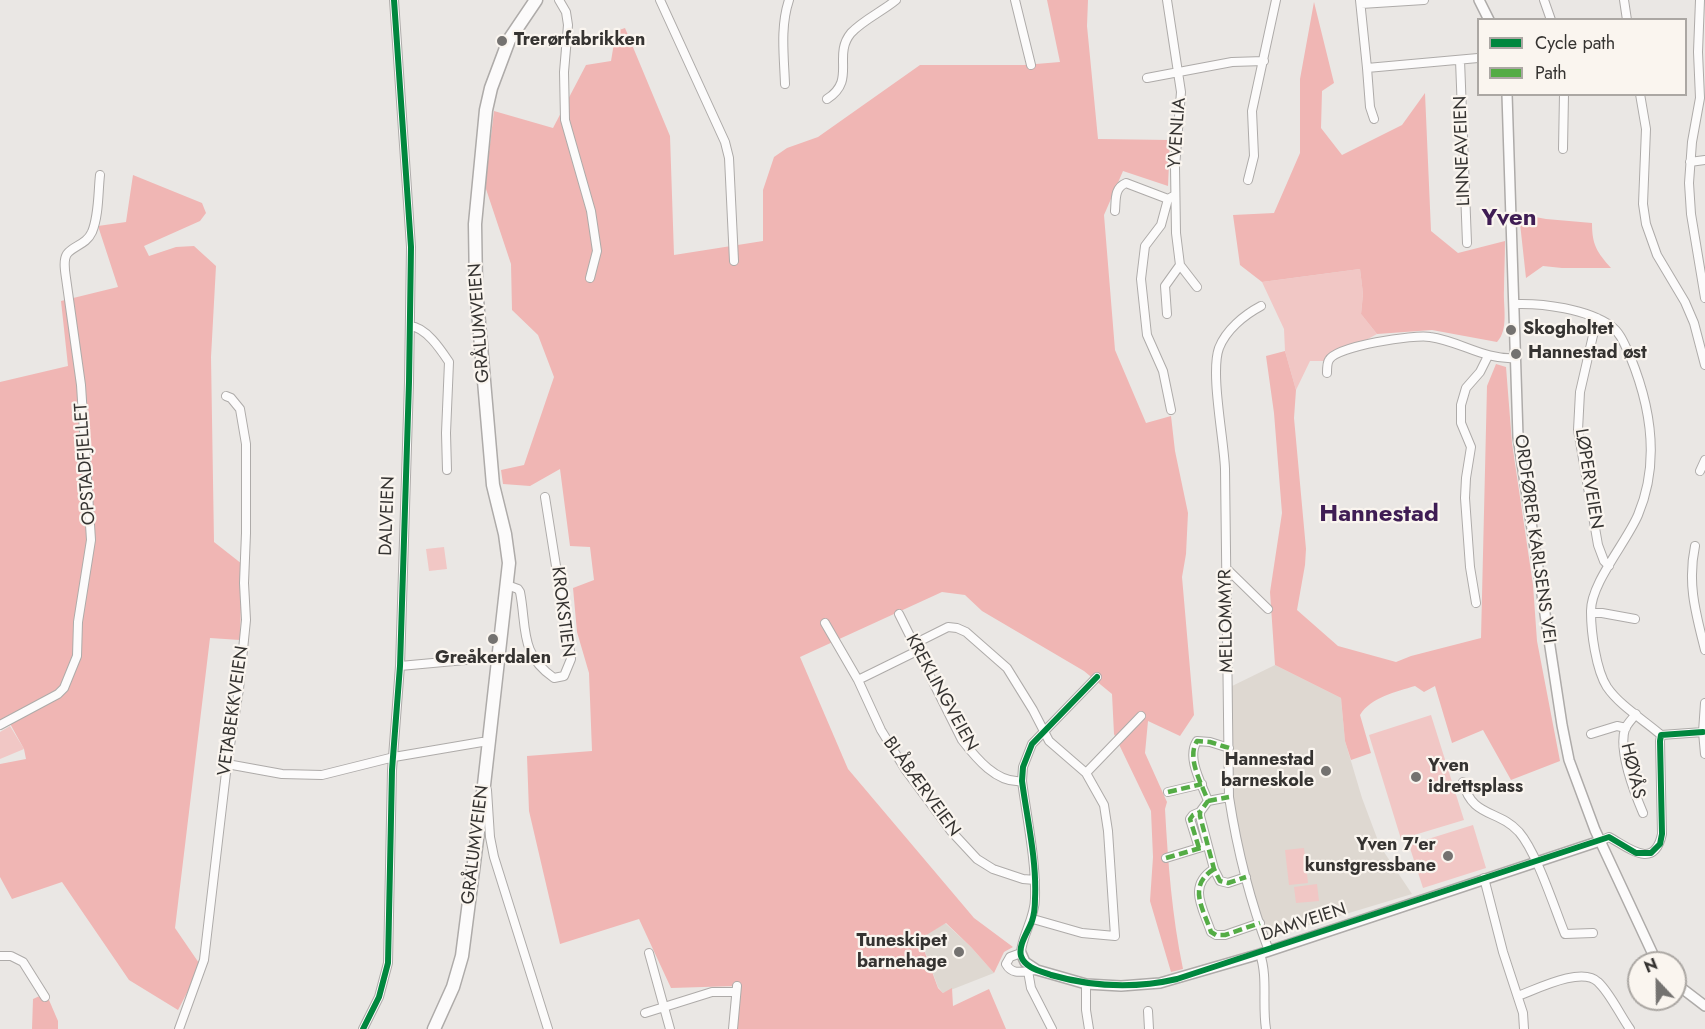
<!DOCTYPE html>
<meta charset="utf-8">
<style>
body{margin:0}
#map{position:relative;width:1705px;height:1029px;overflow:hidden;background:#eae7e4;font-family:Jost,sans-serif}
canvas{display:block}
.legend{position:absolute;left:1477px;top:18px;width:210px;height:78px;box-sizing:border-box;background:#faf5ef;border:2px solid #aba7a3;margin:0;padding:8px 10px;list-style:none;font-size:18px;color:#353331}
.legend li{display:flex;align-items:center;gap:12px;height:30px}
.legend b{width:30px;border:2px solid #aba7a3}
.north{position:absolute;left:1627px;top:951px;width:60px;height:60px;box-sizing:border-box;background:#faf5ef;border:2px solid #aba7a3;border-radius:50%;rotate:338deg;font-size:16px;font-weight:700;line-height:24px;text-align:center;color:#353331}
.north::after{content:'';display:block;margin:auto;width:21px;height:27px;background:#747270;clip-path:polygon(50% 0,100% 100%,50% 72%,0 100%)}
</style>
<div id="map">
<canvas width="1705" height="1029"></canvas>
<ul class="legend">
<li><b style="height:8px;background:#00873e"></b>Cycle path</li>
<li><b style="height:8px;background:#54ac45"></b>Path</li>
</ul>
<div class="north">N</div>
</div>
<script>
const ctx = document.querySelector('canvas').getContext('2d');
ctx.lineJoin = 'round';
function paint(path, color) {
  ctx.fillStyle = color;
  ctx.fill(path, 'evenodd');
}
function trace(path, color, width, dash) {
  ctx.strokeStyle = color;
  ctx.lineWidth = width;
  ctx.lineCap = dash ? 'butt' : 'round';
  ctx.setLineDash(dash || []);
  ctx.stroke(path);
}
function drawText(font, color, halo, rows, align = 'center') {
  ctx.font = font + ' Jost,sans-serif';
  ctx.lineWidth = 4.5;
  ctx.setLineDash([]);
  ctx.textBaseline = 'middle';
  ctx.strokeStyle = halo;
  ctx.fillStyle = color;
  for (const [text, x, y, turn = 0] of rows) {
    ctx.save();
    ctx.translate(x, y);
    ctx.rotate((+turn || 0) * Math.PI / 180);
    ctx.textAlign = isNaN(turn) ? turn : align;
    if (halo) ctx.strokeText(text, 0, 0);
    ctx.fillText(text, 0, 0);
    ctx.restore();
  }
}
paint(new Path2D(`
 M1275,665l66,33 4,43 17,57 18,48 32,48 -136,41 -4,-2 -15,-20 -28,-116 -1,-109z
 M945,923l26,24 23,26 -51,20 -5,-6 -18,-49z`), '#ded8d1');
paint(new Path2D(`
 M1360,269l3,25 -2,20 16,20 -49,27h-18l-14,29 -11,-39 -1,-22 -22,-47z
 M444,547l3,22 -18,2 -3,-22z
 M1431,715l33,105 -63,19 -32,-104z
 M10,726l14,23 -24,10v-27z
 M1473,825l13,43 -63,20 -14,-43z
 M1304,848l4,35 -19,2 -4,-35z
 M1317,884l2,17 -23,2 -2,-16z`), '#f1c7c5');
paint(new Path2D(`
 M1047,0h41l-1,26 11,113 72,1 -2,46 -45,-15 -19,44 11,135 31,73 25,-7 4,35 13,62 -2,41 -4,23 12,138 -14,21 -32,-15 -3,32 22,49 -2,7c3,54 7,107 18,160l-12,3 -21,-71 3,-44 -2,-46 -37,-77 -2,-40 -28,-23 -102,-60 -17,-16 -23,-3 -142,65 48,112 126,149 39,29 -9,5 -10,21 -23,-26 -25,-24 -26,16 18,49 5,5 9,-5 1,18 36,-17 17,40h-273l3,-43 -65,2 -32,-69 -79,25 -31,-133 -2,-55 65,-5 -3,-78 -12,-41 -4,-44 21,-8 -4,-33 -20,-1 -10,-77 -30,17 -27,-2 -2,-14 23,-5 30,-88 -16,-42 -26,-25 -1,-46 -26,-78 9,-75 59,17 33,-63 25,-4 5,-30 9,-3 45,108 4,119 89,-14v-51l11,-33 13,-9 31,-11 102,-72h104l36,-3z
 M1314,2l20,81 -12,8 -1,37 21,27 60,-30 23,-32 6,138 27,22 47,-12c0,17 -1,33 -1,49 -1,16 5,40 -7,52l-65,-12 -55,4 -16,-20 2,-20 -3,-25 -98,13 -22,-17 -7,-50 41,-2 26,-60v-74z
 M133,175l69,28 4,10 -6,8 -56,25 5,10 27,-9 18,-1 22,20 -5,91 3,185 28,22 -2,76 -30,-2 -35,290 26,38 -23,44 -49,-30 -67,-98 -50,17 -12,-22v-113l26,-5 -2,-10 -16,-29 -8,5v-343l68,-16 -7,-65 57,-14 -20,-61 28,-4z
 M1519,214l27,5 46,4c0,22 5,29 19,45h-49l-19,-2 -17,12z
 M1285,351l11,39 -2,28 12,131 -1,16 -8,45 41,36 58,16 15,-6 70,-18 6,-252 9,-22 10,3 6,76 21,142 4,56 23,120 -49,19 -28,-50 -31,13 -17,-57 -11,6 -9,-6c-19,6 -44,11 -55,29l11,38 -20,7 -6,-19 -4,-43 -66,-33 -5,-73 12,-79 -8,-100 -8,-57z
 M46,993l12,28v8h-26l1,-30z`), '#f0b6b4');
const minor = new Path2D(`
 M559,0l7,12 2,13 -4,47 1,48 26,91 6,40 -7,27
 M660,0l65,142 4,16 5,103
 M1015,0l16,65
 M1167,0l14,92 -6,75 1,66 4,32 17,22
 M1360,0l7,68
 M1544,0l7,20
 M1624,0l3,20
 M1700,0l-2,52 2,46 -8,44 -3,41 2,31 14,84
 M1361,4l63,-4
 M1460,60l7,183
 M1147,78l85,-16 32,-1
 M785,84c-1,-28 -5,-57 4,-84
 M1640,94l6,35 -3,75 3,20 11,31 28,47 9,21 11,42
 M827,99c30,-19 5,-43 24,-66 12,-13 32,-22 45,-33
 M1374,119l-4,-12 -3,-39 111,-10
 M1563,149l1,-55
 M1690,162l15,-2
 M1248,180l6,-24 -2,-45 24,-111
 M1115,211c1,-11 -1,-23 11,-28l42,16
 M1515,304c28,-1 72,5 96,22 10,7 14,20 19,30 21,51 30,107 8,159 -12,28 -48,69 -47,97 0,20 5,58 16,75 13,19 37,33 54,48
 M1261,306c-17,9 -35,24 -42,42 -9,25 5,91 6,121l4,328c8,52 21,104 40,154
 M1167,314l-2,-28 15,-21
 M1597,318l-17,74 -2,38 20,115 6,16 5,5
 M410,326c16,1 31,24 39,36l-3,71 1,37
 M1327,373c0,-3 0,-10 2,-13 7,-14 86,-26 101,-23 30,4 54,23 85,21
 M1171,410l-8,-39 -16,-36 -6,-56 4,-33 16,-21 7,-26 7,-4
 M1700,471l5,-11
 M1695,546c-8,38 1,68 10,104
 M1227,569l41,40
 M507,585l11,4 2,3c7,35 -1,62 34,86l10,-2 7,-17 -10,-80 -5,-13 -11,-69
 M1476,603l-6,-36 -5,-69 1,-20 5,-31 -10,-24v-18l5,-17 14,-16 8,-16
 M1591,613h11l33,6
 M899,614l63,126c14,18 35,44 60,41
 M825,623l33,57 23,50 24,39 46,62 26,28 16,10 30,10 12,1
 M914,644l34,-17 9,1 9,4 41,36 26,42 16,31 37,32 18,32 4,26 7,105 -33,-3 -49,-14
 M400,666l98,-9
 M858,680l59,-29
 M1705,703l-2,29 2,22
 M1636,714c-3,4 -9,10 -11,15 -7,21 10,65 18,84
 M0,725l58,-31 6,-6 13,-32 1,-34 13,-82 -10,-155 -15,-107c-1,-7 -3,-18 1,-24 7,-9 19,-9 25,-22 7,-17 6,-39 8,-57
 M1591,734l26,-8 9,2
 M1229,748l-19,-6 -13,-1c-11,17 5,43 11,60l-8,11v4l14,53 6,12 8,2 18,-6
 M227,764l55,10 40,1 72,-18 88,-15
 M1086,773l55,-57
 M1463,782c9,36 35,27 56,50 18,21 35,75 46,102l28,-1
 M487,790l3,47 4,20 54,172
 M1168,792l34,-8
 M1208,801l21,-4
 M1600,841l9,-4c19,10 45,34 53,-3l-2,-93 1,-6 42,-3
 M1199,848l-9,-29 3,-4 7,-3
 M1166,858l36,-11
 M1214,869c-27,17 -11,39 -3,63l5,3h9l35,-12
 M1484,878l19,74 20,61 1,16
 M649,953l21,76
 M1260,954c8,23 2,50 6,75
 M0,956h11l12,6 22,35
 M1037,970c-11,0 -24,7 -31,-6l4,-7 11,-4c0,-16 14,-34 14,-55 1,-38 -8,-79 -13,-117l1,-14 9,-23 65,-67
 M1028,971l3,17 21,41
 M1086,984v26l3,19
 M1518,996c19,-7 64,-30 80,-14 12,11 22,33 32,47
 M1148,1011l1,18
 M645,1013l67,-21h24
 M179,1029l25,-69 23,-196 12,-75 7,-69 -2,-37 2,-50v-89l-6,-35 -9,-11 -5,-2
 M363,1029l16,-32 9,-34 4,-193 8,-104 9,-284 2,-135 -17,-247
 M733,1029l4,-43`);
const tertiary = new Path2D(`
 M1479,0l10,20
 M1507,94l11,343 44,288 7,35 26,70 62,133
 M1021,953l4,9 12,8 49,14 35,2 39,-3 100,-29 340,-113
 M1675,983l30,23`);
const primary = new Path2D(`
 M434,1029l19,-42 9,-31 22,-171 25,-222 -4,-29 -12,-49 -17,-197 -1,-64 11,-114 5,-22 18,-48 27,-40`);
trace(minor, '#aeaba9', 10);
trace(tertiary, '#aeaba9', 12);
trace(primary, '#aeaba9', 15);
trace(minor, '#fcfbfb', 8);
trace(tertiary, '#fcfbfb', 9);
trace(primary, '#fcfbfb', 12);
trace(new Path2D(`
 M1229,748l-19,-6 -13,-1c-11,17 5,43 11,60l-8,11v4l14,53 6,12 8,2 18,-6
 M1168,792l34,-8
 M1208,801l21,-4
 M1199,848l-9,-29 3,-4 7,-3
 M1166,858l38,-11
 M1214,869c-27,17 -11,39 -3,63l5,3h9l35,-12`), '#54ac45', 4.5, [9, 4.5]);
trace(new Path2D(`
 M1097,677l-65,67 -9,23 -1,14c5,38 15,79 13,118 0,7 -1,16 -3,22 -4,11 -14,24 -11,35 4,12 19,15 30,19 42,12 83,14 126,4l432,-142 27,16h15l9,-9 2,-10 -2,-93 1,-6 42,-3
 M363,1029l16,-32 9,-34 4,-193 8,-104 9,-284 2,-135 -17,-247`), '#00873e', 6);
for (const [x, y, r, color] of [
 [502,41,6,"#747270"],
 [1511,330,6,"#747270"],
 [1516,354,6,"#747270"],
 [493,639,6,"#747270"],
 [1326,771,6,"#747270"],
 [1416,777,6,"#747270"],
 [1448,856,6,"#747270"],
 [959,952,6,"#747270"]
]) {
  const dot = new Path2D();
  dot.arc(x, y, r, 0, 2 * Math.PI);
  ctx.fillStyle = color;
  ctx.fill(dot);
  trace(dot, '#faf5ef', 2);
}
drawText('bold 18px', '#353331', '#faf5ef', [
 ["Trerørfabrikken",514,41],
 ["Skogholtet",1523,330],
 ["Hannestad øst",1528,354],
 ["Greåkerdalen",493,659,"center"],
 ["Hannestad",1314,761,"right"],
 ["barneskole",1314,782,"right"],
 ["Yven",1428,767],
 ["idrettsplass",1428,788],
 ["Yven 7'er",1436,846,"right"],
 ["kunstgressbane",1436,867,"right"],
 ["Tuneskipet",947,942,"right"],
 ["barnehage",947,963,"right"]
], 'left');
drawText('18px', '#353331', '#faf5ef', [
 ["YVENLIA",1178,133,-86],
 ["LINNEAVEIEN",1463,151,-92],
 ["GRÅLUMVEIEN",480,323,-94],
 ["OPSTADFJELLET",86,464,-94],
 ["LØPERVEIEN",1588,479,81],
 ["DALVEIEN",388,516,-88],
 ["ORDFØRER KARLSENS VEI",1534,539,82],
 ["KROKSTIEN",562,612,83],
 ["MELLOMMYR",1227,621,-91],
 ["KREKLINGVEIEN",941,693,61],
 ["VETABEKKVEIEN",234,711,-82],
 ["HØYÅS",1632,771,77],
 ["BLÅBÆRVEIEN",921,787,54],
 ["GRÅLUMVEIEN",476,845,-83],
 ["DAMVEIEN",1304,923,-18]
]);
drawText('bold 24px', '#3f1d54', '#faf5ef', [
 ["Yven",1509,219],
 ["Hannestad",1379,515]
]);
</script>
